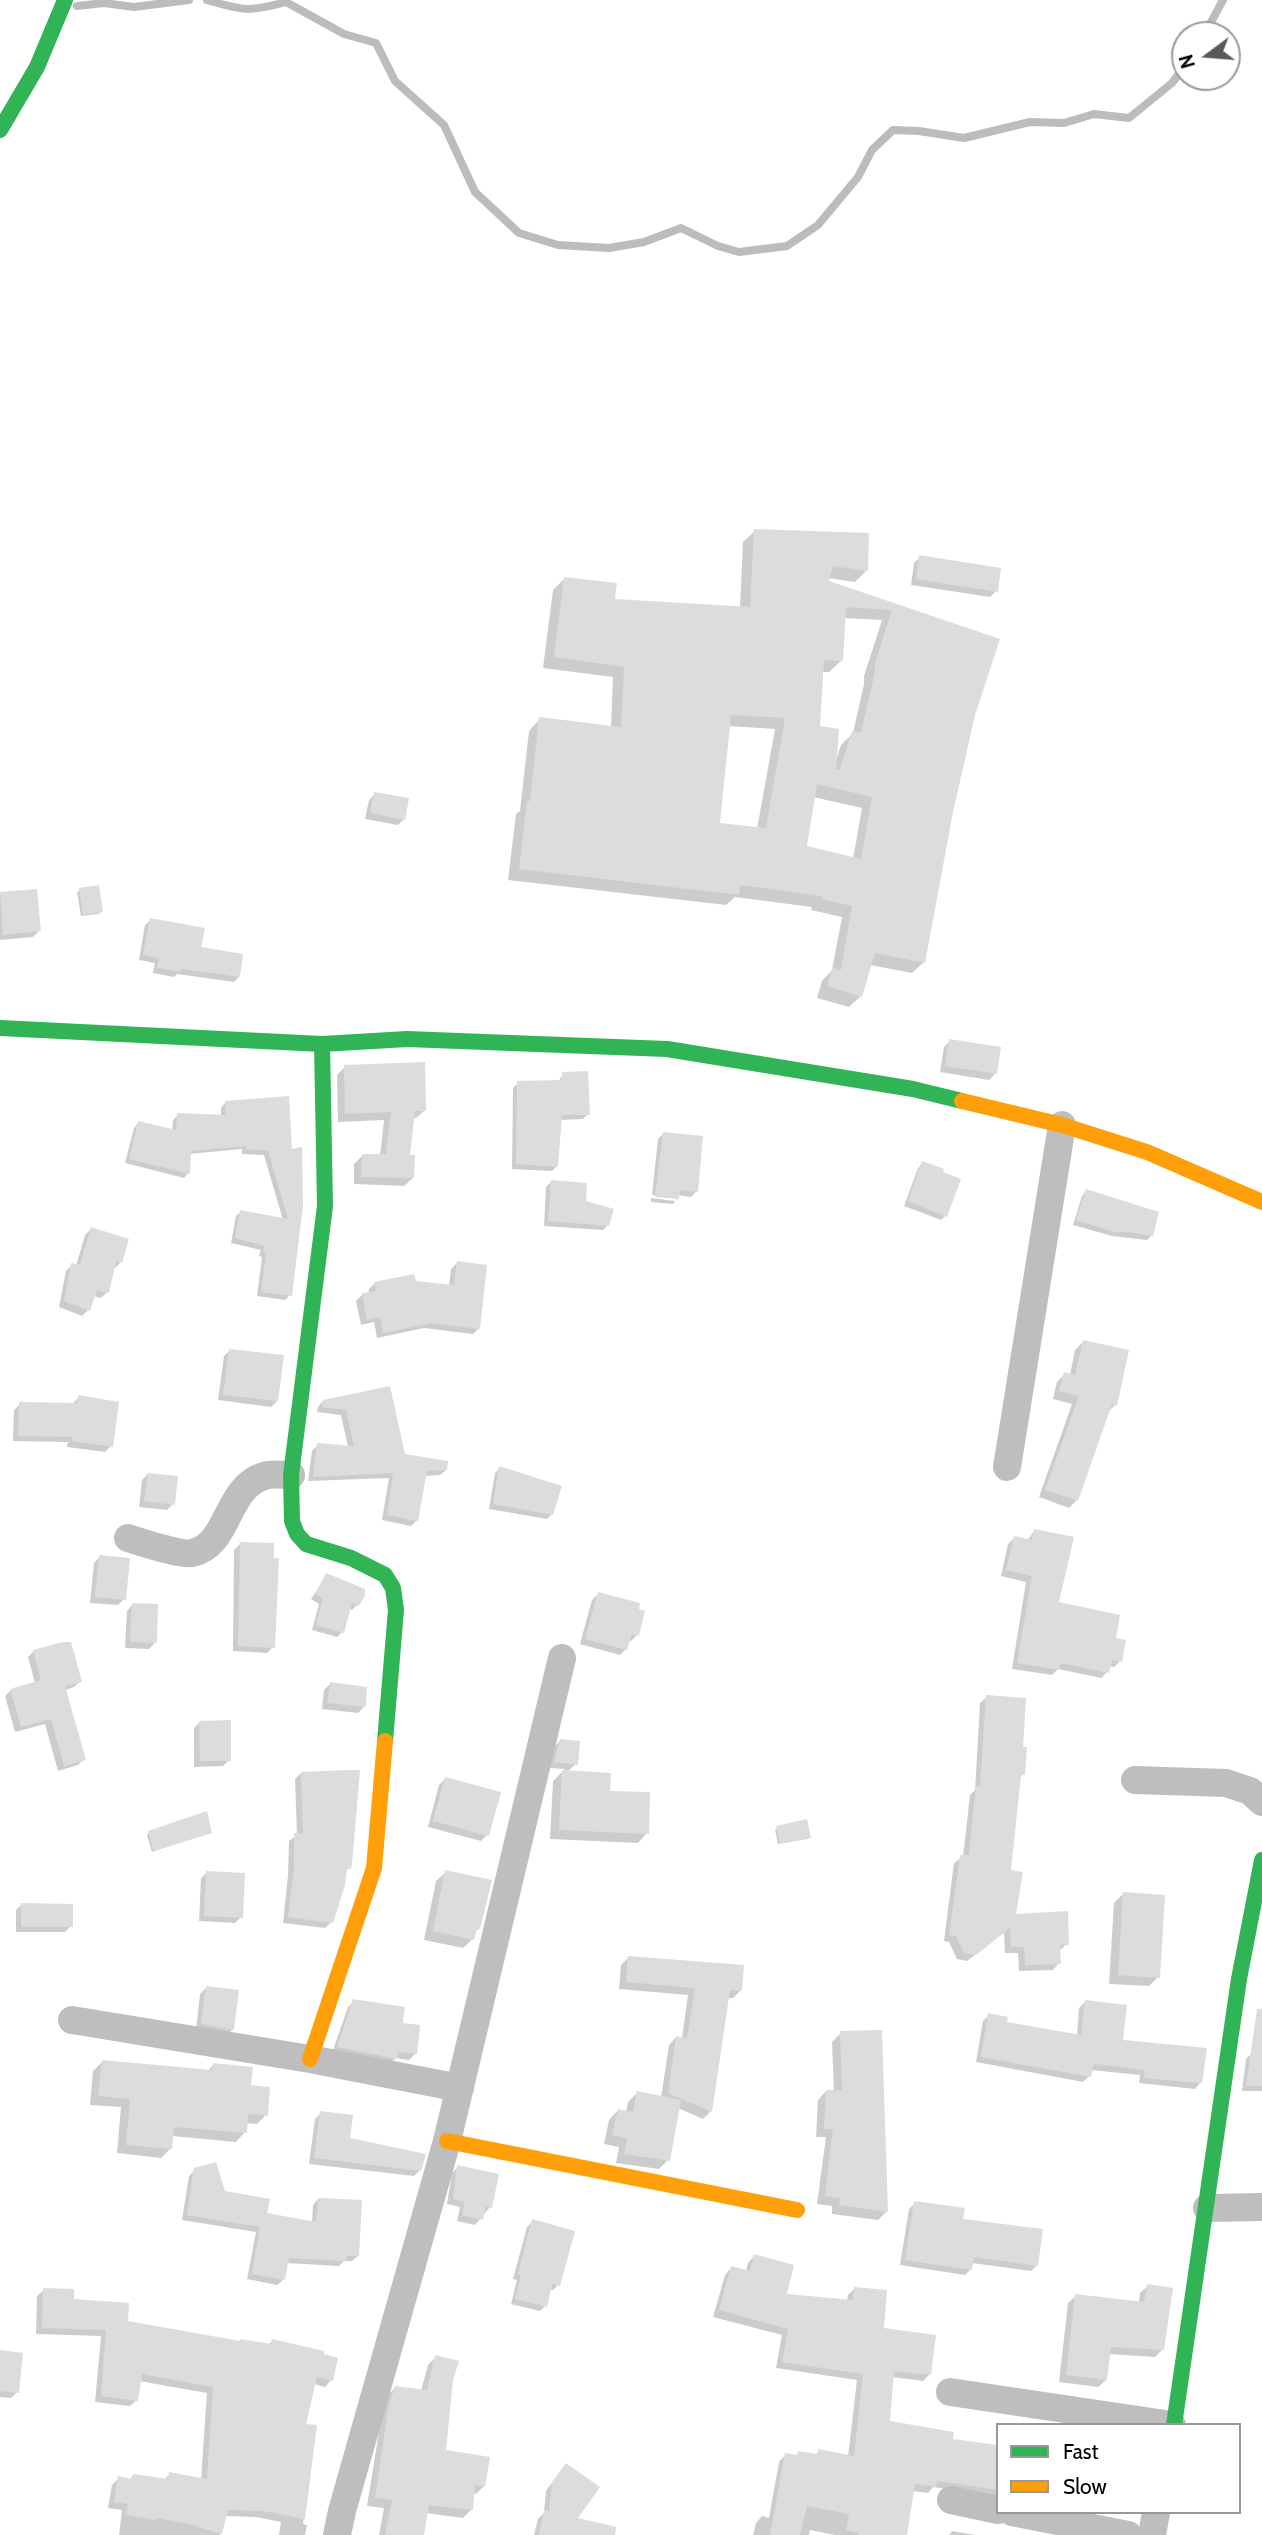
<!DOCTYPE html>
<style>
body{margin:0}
#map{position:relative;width:1262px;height:2535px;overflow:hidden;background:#fff;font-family:Cabin,sans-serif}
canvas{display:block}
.legend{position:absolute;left:996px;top:2423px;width:245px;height:91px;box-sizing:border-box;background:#fff;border:2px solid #999;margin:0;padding:9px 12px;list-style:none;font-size:21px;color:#000}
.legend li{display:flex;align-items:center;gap:14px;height:35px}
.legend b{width:35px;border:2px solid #999}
.north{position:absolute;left:1171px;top:21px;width:70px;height:70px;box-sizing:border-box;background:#fff;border:2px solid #999;border-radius:50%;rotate:254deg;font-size:19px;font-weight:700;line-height:28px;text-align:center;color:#000}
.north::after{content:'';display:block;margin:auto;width:24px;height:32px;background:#595959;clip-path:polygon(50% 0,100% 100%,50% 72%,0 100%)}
</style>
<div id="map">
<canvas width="1262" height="2535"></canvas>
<ul class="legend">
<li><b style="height:9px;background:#30b455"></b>Fast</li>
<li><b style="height:9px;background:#ff9f0a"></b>Slow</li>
</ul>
<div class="north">N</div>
</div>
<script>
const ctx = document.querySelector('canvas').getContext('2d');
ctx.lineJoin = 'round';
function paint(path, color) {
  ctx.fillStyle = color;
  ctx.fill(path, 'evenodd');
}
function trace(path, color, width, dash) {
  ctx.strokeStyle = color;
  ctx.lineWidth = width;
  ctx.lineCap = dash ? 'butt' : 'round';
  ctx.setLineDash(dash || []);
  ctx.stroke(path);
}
paint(new Path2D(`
 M755,531l111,40 -11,11 -27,-4 -1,4 171,58 -25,75 -22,96 -27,151 -12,11 -42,-8 -9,31 -12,11 -32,-9 5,-17 10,-11 10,-53 -31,-7 1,-3 -77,-10 -9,8 -218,-25 8,-66 4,-3 9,-80 11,-12 71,8 2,-50 -70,-9 10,-78 12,-12 48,23 127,7 3,-66zM843,618l39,2 -18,56v8l-11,49 -12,12 -5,15 -17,-33 2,-55h8l12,-11zM728,726l47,3 -18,100 -39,-4zM813,797l49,11 -9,51 -48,-12z
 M920,557l76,34 -6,6 -79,-12 3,-22z
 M375,794l29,25 -6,6 -33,-6 4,-19z
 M80,890l21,21 -2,3 -18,2 -4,-24z
 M35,891l4,40 -6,6 -33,3v-46z
 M151,920l48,29 40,28 -5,5 -57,-8 -3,3 -21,-4 2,-10 -16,-3 6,-35z
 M950,1041l45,33 -6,6 -49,-8 4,-25z
 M345,1067l80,43 -9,8h-4l-4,39 5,21 -9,8 -50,-2v-20l9,-9 17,1 4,-36 -46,2 -1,-47z
 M563,1074l25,40 -5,5 -23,1 -3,46 -5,5 -40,-2 1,-81 5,-5 40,-1z
 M287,1098l3,197 -5,5 -28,-4 5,-39 -3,-1 2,-6 -30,-7 5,-27 5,-4 42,8 -19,-65 -22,-1v-5l-53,5 -1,19 -4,5 -59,-15 9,-35 4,-5 34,8 1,-11 5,-5 43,2v-9l4,-5z
 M663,1134l33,58 -5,5 -13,-2 -2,6v-4l-24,-2 6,-56z
 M923,1163l22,53 -4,4 -37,-14 14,-38z
 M551,1182l57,43 -5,5 -59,-4 2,-39z
 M1086,1191l66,44 -5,5 -35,-4 -39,-11 9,-29z
 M651,1198l24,3 -2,3 -22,-2z
 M91,1229l30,33 -6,6 -2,-1 -6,25 -6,6 -8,-2 -5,14 -6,6 -23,-9 7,-36 6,-6 4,1 9,-31z
 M457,1263l22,65 -6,6 -49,-6 -47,10 -3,-16 -13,3 -5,-24 6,-6 7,-2v-4l6,-6h39l35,3 2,-17z
 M1083,1342l32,63 -8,8 -30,87 -8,8 -30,-11 33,-93 -19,-5 4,-17 8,-8 5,1 5,-25z
 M230,1350l47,51 -6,6 -53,-7 6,-44z
 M389,1388l15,68 42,14 -6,5 -15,1 -8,44 -6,6 -29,-6 7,-42 -81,3 4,-30 6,-6 30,2 -7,-32 -24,-3 1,-5 5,-6z
 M79,1397l32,49 -6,6 -38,-5 1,-5 -55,-1 1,-31 6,-6 53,-1z
 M500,1468l52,46 -5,5 -58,-10 6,-36z
 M148,1474l25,30 -6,6 -28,-3 3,-27z
 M1034,1531l23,73 57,36 6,21 -6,6 -5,-1 -2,6 -6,6 -43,-9 -6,6 -40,-6 14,-87 -25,-6 7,-32 6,-6 14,2z
 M240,1544l33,103 -6,6 -34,-2 1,-101z
 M100,1557l24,42 -6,6 -28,-2 4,-40z
 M327,1575l30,30 -5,5 -3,-2 -7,24 -5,5 -25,-7 7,-26 -8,-5z
 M598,1594l39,41 -6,6 -3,-1 -2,9 -6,6 -40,-11 12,-44z
 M133,1604l22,39 -6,6 -24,-1 2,-37z
 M34,1651l46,30 -6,6 -9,3 19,69 -6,6 -20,6 -13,-47 -30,8 -10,-36 6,-6 24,-7 -7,-26z
 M330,1684l34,23 -6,6 -36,-4 2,-19z
 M987,1697l35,52 1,25 -5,6 -9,92 5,43 53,29 -8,7v12l-6,7 -34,1 -1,-18h-13l-1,-21 -37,29 -10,-2 -8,-17 -5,-1 10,-78 9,-6 7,-62 5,-5 5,-87z
 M200,1722l29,38 -6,6 -29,1v-39z
 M560,1741l16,23 -9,8 41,20 39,41 -9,10 -88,-4 3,-58 12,-12 -16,-1 5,-21z
 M301,1773l48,95 -4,4 -14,50 -6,6 -42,-5 5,-48 1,-34 8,-6 -2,-56z
 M445,1779l42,56 -6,6 -53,-14 11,-42z
 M777,1828l32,9 -2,2 -29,5 -3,-14z
 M149,1832h61l-58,20 -5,-17z
 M207,1872l34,45 -6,6 -36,-2 2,-43z
 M446,1872l33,56 -5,5 -1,6 -10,9 -39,-8 12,-59z
 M1123,1894l35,83 -9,9 -40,-2 5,-81z
 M22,1904l49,22 -6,6h-49v-22z
 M628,1958l112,33 -7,7h-6l-16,113 -8,8 -25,-11 -10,52 -9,9 -43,-6 3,-16 -15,-3 5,-24 9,-10 8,2 2,-10 9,-9 24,5 8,-53 7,-8 6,1 6,-43 -69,-6 2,-24z
 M206,1988l27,41 -6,6 -31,-5 4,-36z
 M354,2001l47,23 14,30 -6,6 -13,-2 -7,6 -57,-11 16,-46z
 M1085,2002l36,39 79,42 -5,6 -56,-6 1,-8 -49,-5 -2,6 -6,6 -107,-20 7,-41 6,-6 16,8 72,13 2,-28z
 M841,2033l46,178 -9,9 -46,-6v-8l-15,-2 9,-67h-10l2,-37 8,-9 8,1 -2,-50z
 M1251,2054l11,13v24h-20l4,-32z
 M102,2062l105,10 6,-7 36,21 17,29 -9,9 -11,-1 -1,9 -9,10 -64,-6 -1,12 -10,10 -44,-5 4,-46 -31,-2 3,-34z
 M321,2113l27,27 72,30 -6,6 -105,-12 6,-45z
 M458,2167l32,40 -15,18 -18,-4 3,-14 -13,-3 5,-31z
 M195,2170l28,22 42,22 47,9 1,-18 5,-6 40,57 -6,5h-8l-5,5 -53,-3 -3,17 -6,5 -30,-6 9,-47 -74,-12 7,-44z
 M915,2203l46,17 76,45 -6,6 -59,-8 -1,6 -6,6 -65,-10 9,-56z
 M533,2221l25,64 -5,5 -4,-1 -4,17 -5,5 -29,-7 6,-24 -4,-1 14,-52z
 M754,2256l31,39 62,6 1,-6 7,-7 27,42 47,45 -6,6 -31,-4 -4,45 63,18 47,7v49l-65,-9 -5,6 -16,-2 -7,44h-70l-25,-5 -1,5h-56l3,-12 6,-7 7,2 10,-56 6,-7 9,2 4,-4 17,2 4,-4 29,6 9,-77 -81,-12 6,-33 -69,-18 12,-42 6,-7 15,4 2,-9z
 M1148,2286l15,63 -8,8 -47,-3 -2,26 -8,7 -39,-5 9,-79 8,-7 63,7 1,-10z
 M44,2290l82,33 113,20 29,2 5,-5 58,40 -6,7 -11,-3 -10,41 11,2 -12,97 4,1 -2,10h-26l2,-13 -25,-5 -31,-1 -5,19h-101l3,-25 -14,-2 4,-23 7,-7 10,2 4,-4 31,4 6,-6 31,6 6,-87 -68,-12 -2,19 -7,6 -35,-4 6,-66 -65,-2 1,-38z
 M0,2352l17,40 -6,6 -11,-1z
 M436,2357l16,22 -8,73 40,34 -8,8 -3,-1 -2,17 -8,8 -37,-5 -4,22h-43l5,-27 -17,-2 14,-87 6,-23 8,-8 26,3 7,-26z
 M560,2472l15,47 18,16h-59l4,-16 6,-6 2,-22z
 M952,2531l23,4h-26z`), '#0003');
trace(new Path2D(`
 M207,0c36,11 43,12 79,2l58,32 32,9 19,38 49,44 31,67 44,41 39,12 51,3 35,-6 37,-14 37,18 21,6 48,-6 31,-21 40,-48 14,-27 21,-20 26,1 45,7 66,-16 34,1 30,-9 35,4 43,-35 13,-17
 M77,6l27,-3 30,4 55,-7
 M1204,35l19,-35`), '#bcbcbc', 8);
paint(new Path2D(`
 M754,529l115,4 -1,38 -35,-5 -4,15 171,58 -25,76 -22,97 -28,151 -50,-10 -13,44 -35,-11 6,-19 8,3 11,-64 -30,-7v-3l-82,-11 -1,10 -220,-26 8,-68h3l9,-84 82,10 3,-60 -70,-10 10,-80 53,6 -2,16 135,8zM846,607l46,3 -17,53v9l-14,61 -9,-2 -12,38h-4l3,-40 -19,-3 4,-66 19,1zM731,715l54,3 -19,110 -46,-5zM817,784l55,13 -11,62 -54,-13z
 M919,555l82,13 -3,24 -82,-13z
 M374,792l35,6 -4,22 -35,-7z
 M99,885l4,27 -20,3 -4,-27z
 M37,889l4,42 -38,4 -3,-43z
 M150,918l55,10 -4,19 42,7 -3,23 -59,-8v3l-24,-4 2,-10 -16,-3z
 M949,1039l52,8 -4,27 -52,-8z
 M425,1062l1,49h-11l-5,44h5l-1,23 -53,-1 1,-23h24l5,-42 -46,2 -1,-49z
 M588,1071l2,44h-28l-4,52 -42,-3 1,-83 45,-1v-8z
 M289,1096l3,53 10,-2 1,58 -11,91 -31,-4 5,-39 -3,-1 1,-6 -29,-8 5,-28 48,9 -20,-68 -22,-2v-3l-55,5 -1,23 -61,-15 9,-38 38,9 1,-17 49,2 -1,-14z
 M663,1132l40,4 -5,56 -18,-2 -1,9 -24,-2z
 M922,1161l22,8 -1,3 18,7 -14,38 -39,-16z
 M551,1180l36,3 -1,18 28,8 -5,17 -61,-5z
 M1086,1189l73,23 -6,24 -34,-5 -1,2 -42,-13z
 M91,1227l38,12 -7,24 -6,-2 -7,32 -12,-3 -7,21 -26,-10 7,-38 9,2z
 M457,1261l30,4 -7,64 -49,-6 -48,10 -3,-16 -13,3 -5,-27 14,-2 -2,-9 40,-8 2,7 38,4z
 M1083,1340l46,10 -12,56 -5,-2 -34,97 -33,-11 34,-94 -20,-5 5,-19 11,3z
 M229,1349l55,6 -6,46 -55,-6z
 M390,1386l15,68 43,7 -1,9 -20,1 -9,50 -31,-6 6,-42 -80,4 4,-34 37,3 -8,-36 -24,-3 1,-7z
 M78,1395l41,7 -6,45 -41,-6 1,-4 -55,-1 1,-34 58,1z
 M499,1466l63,20 -9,29 -60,-11z
 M148,1473l30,3 -3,29 -31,-4z
 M1034,1529l40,8 -15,65 61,13 -4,23 10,2 -4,22 -10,-2 -3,13 -48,-10 -2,7 -42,-7 15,-87 -26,-6 8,-34 18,4z
 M240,1542l34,1v15h5l-4,90 -37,-2z
 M99,1555l31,3 -4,42 -31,-3z
 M326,1573l39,16v6l-6,11 -7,-3 -8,30 -28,-8 7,-27 -8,-4z
 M598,1592l42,11 -1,6 6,2 -6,25 -7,-2 -5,16 -42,-11z
 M132,1603l26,1 -1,39 -27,-1z
 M62,1642h9l11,40 -17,4 21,74 -22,6 -13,-47 -30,8 -11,-38 31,-9 -8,-30z
 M330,1682l37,5 -1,20 -39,-4z
 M986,1695l40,3 -3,49h4l-2,28h-4l-10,95 12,2 -7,42 52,-3 1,34h-9l1,19 -36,1 -1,-18h-13l-1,-19 -34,27 -12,-2 -8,-17 -7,-1 11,-80h9l7,-69 4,1z
 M231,1720v41h-31l-1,-40z
 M560,1739l20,2 -2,24 -24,-3z
 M344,1770h16l-8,94 -1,5h-4l-2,16 -12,38 -45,-6 6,-49v-35h9l-2,-61z
 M562,1770l49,3 -1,18 40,1 -1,42 -90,-4z
 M445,1777l56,15 -12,44 -56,-15z
 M207,1811l5,22 -58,18 -6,-20z
 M807,1819l4,19 -31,5 -4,-17z
 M445,1870l47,10 -12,49 -3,-1 -3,12 -41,-9z
 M206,1871l39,2 -2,45 -39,-2z
 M1123,1892l42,3 -5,83 -42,-3z
 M21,1903l52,1v23h-52z
 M628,1956l116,9 -2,26 -12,-1 -18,122 -44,-19 8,-57 11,2 8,-50 -69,-6z
 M206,1986l33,4 -5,40 -33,-6z
 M353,1999l52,8 -2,16 17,2 -3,29 -19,-2 -1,7 -60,-12z
 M1085,2000l42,5 -4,35 84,8 -5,35 -58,-5 1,-8 -51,-6 -3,13 -110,-20 7,-44 20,4 -1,5 74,13z
 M1257,2009h5v77h-16z
 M882,2030l6,182 -49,-7 1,-7 -15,-2 8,-67h-9l2,-39h16l-2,-59z
 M102,2060l110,10 1,-7 40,4 -2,18 19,2 -2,29 -20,-2 -1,19 -73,-6 -2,22 -46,-4 4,-46 -32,-3z
 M637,2091l44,9 -11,61 -46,-7 3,-16 -15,-3 6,-26 15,3z
 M320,2111l33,4 -3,23 76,16 -5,17 -107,-13z
 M216,2162l9,29 45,8 -3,14 49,9 2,-24 44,2 -3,56h-12l-1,5 -57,-3 -4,22 -33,-6 8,-47 -73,-12 7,-47z
 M457,2165l42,9 -7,34 -6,-2 -3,14 -21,-5 3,-13 -12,-3z
 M914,2201l51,7 -2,11 80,10 -5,37 -64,-9 -2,13 -67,-10z
 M532,2219l43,12 -15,55 -8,-2 -5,23 -32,-8 6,-24 -3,-1z
 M754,2254l40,11 -7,29 66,6 1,-13 33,3 -3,38 52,7 -5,40 -37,-4 -4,50 64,11 -1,7 45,6v45l-61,-9 -1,6 -21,-3 -8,51h-48v-2l-13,-3 3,-16 -42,-8 -7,29h-30l15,-82 12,2 1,-4 19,3 1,-5 36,7 9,-82 -81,-12 6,-33 -69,-19 12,-44 19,5z
 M1147,2284l26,4 -9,62 -53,-3 -4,33 -41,-5 9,-81 69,8z
 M43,2288l31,1v10l55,4 -1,18 112,20v-2l31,5 1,-5 52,12v3l14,4 -5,23 -16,-4 -11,47 11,1 -12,94 -41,-8 -36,-1 -6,24 -24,-7 1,-1 -42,-8 -1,2 -30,-5 2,-11 -14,-2 4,-26 14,3 1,-5 35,5 1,-7 38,7 6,-92 -71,-13 -4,27 -37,-5 5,-66 -64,-2z
 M0,2350l23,3 -4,40 -19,-2z
 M435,2355l24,6 -6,19 -7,70 44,7 -5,30 -10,-2 -2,25 -44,-5 -5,30h-39l7,-35 -17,-2 13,-89 7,-23 32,4z
 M566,2463l34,24 -22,31 38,9 -1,8h-76l5,-25 5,1 3,-29z`), '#dcdcdc');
trace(new Path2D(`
 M1007,1467l55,-342
 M128,1538c12,4 54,18 64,15 38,-8 33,-65 72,-77 8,-3 19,-1 27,-1
 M1135,1780l91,3 24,8 12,11
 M72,2020l238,39 150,29
 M1207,2208l55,-1
 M950,2392l222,33
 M951,2500l47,10
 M1012,2512l116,23
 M337,2535l5,-24 105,-370 115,-483
 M1152,2535l4,-23`), '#bebebe', 28);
trace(new Path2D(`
 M0,130l37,-63 28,-67
 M0,1028l322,16 85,-5 260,10 246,40 49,12
 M322,1044l3,162 -34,269 1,46 5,13 9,10 45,14 34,17 8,13 3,22 -11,131
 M1174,2425l65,-446 23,-119`), '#30b455', 16);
trace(new Path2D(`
 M962,1101l100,24 85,27 115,50
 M310,2059l64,-191 11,-127
 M447,2141l350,69`), '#ff9f0a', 16);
</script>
